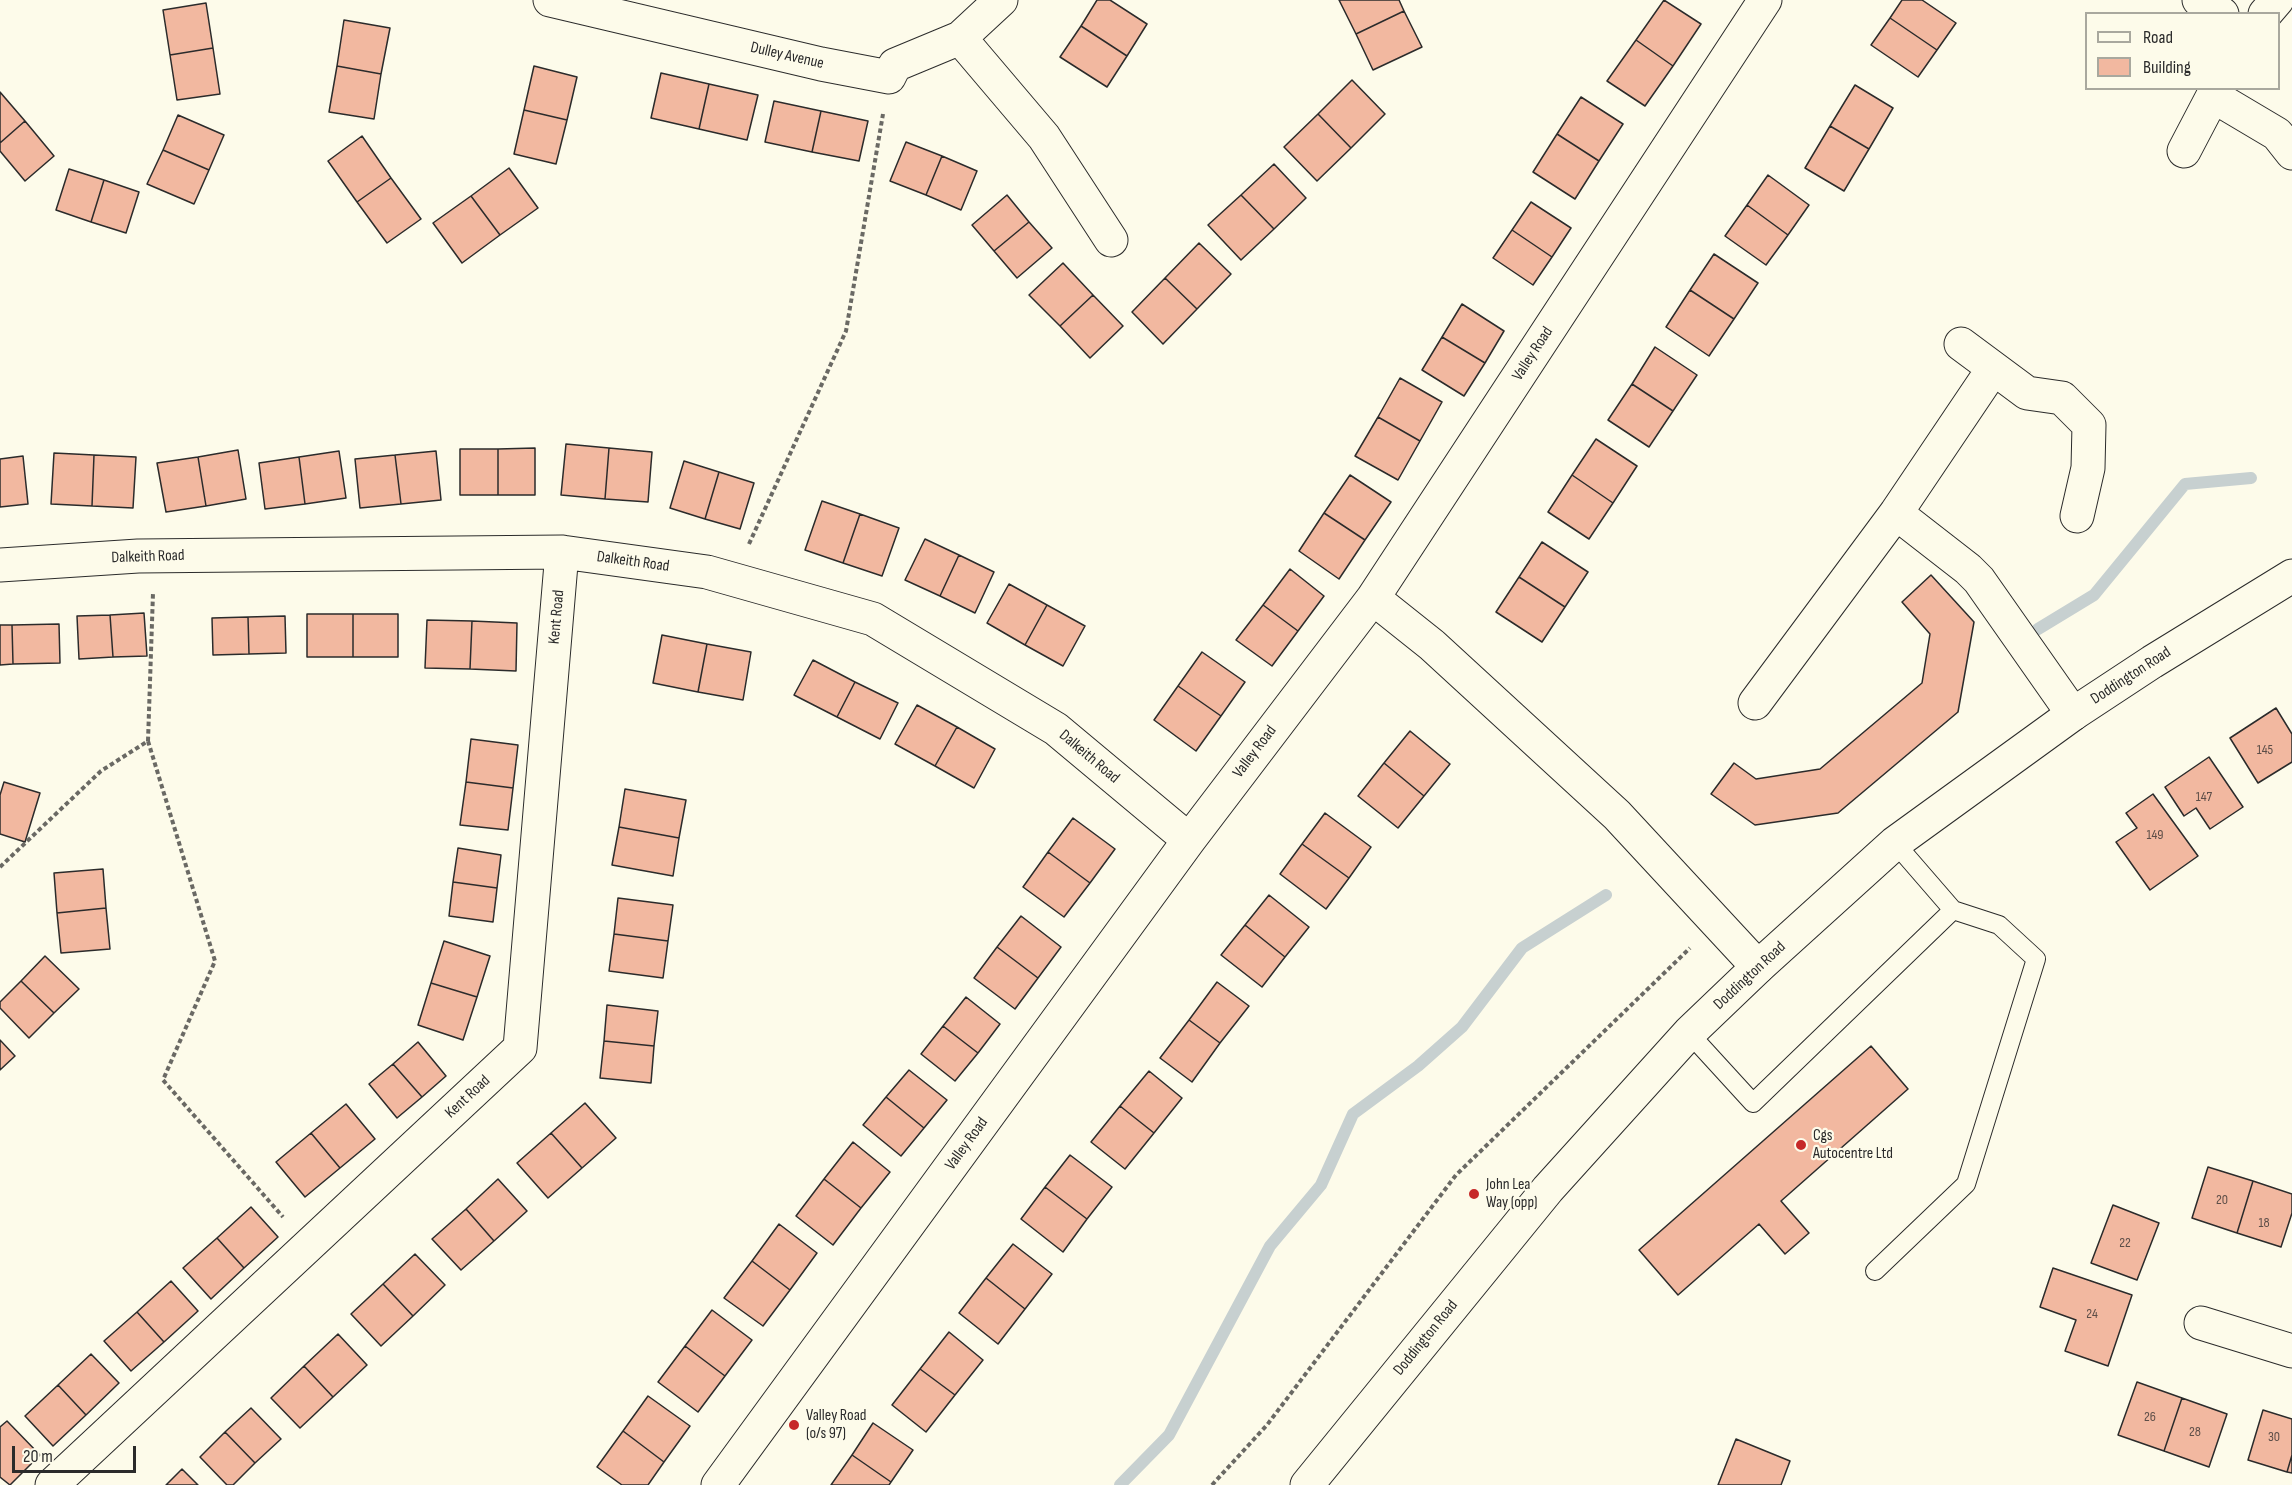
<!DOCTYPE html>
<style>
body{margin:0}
#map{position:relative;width:2292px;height:1485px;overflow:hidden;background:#fdfbea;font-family:"Sofia Sans Condensed",sans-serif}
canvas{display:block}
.legend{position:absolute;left:2085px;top:12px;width:195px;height:78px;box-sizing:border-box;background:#fdfbea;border:2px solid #a9a89e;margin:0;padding:8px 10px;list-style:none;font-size:18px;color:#2b2b2b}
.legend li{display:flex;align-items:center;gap:12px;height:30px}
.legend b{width:30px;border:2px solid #a9a89e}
.scale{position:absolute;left:12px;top:1446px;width:124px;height:27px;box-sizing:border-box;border:3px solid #2b2b2b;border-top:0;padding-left:8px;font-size:18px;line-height:21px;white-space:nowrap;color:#2b2b2b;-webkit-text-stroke:4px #fdfbea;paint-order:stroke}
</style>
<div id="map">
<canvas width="2292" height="1485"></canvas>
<ul class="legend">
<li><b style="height:8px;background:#fdfbea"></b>Road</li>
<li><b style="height:16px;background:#f2b8a0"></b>Building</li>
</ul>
<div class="scale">20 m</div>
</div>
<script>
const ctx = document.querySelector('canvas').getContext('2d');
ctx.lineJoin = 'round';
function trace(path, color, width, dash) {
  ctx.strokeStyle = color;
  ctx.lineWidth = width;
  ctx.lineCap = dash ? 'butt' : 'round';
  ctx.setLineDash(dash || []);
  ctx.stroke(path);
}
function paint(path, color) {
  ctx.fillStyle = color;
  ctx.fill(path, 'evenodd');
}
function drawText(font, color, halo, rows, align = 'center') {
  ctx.font = font + ' "Sofia Sans Condensed",sans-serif';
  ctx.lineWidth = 4.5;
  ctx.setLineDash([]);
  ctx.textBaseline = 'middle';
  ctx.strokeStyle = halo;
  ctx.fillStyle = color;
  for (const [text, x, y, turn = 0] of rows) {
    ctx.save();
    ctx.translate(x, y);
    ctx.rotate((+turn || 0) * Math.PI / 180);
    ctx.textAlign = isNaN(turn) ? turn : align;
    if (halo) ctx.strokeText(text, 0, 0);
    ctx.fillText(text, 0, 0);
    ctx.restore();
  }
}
trace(new Path2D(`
 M2038,629l56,-34 91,-111 66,-6
 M1120,1485l49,-50 101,-189 51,-61 32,-71 65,-48 44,-39 60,-79 84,-53`), '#c7d0d0', 12);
const building = new Path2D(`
 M1097,0h13l37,24 -20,32 -46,-30z
 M1339,0h60l5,11 -48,23z
 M1664,0l37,24 -28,42 -37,-26z
 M1902,0h20l34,23 -19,27 -47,-32z
 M206,3l7,45 -43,7 -7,-45z
 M1404,11l18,36 -49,23 -17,-36z
 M1890,18l47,32 -19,27 -47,-32z
 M344,20l46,8 -9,46 -44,-8z
 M1081,26l46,30 -20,31 -47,-30z
 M1636,40l37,26 -28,40 -38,-25z
 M213,48l7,46 -43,6 -7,-45z
 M337,66l44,8 -7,45 -45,-7z
 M534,66l43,11 -10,43 -43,-10z
 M661,73l48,11 -10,45 -48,-11z
 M1352,80l33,34 -34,34 -33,-34z
 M709,84l49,11 -11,45 -48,-11z
 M1855,85l38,23 -24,41 -39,-23z
 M0,92l25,29 -25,22z
 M1581,97l42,27 -24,37 -42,-27z
 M774,101l47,10 -9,41 -47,-10z
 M524,110l43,10 -11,44 -42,-10z
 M821,111l47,10 -9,40 -47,-9z
 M1318,114l33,34 -34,33 -33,-34z
 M178,115l46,20 -15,35 -46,-20z
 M25,121l29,35 -29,25 -25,-30v-8z
 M1830,126l39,23 -25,42 -39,-23z
 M1557,134l42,27 -24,38 -42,-27z
 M362,136l29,42 -34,24 -29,-41z
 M906,142l36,14 -16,39 -36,-14z
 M163,150l46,20 -15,34 -47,-20z
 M942,156l35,15 -16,39 -35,-15z
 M1274,164l32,34 -32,31 -33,-34z
 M509,168l29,40 -38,27 -29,-39z
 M69,169l35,11 -13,42 -35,-12z
 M1768,175l41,30 -21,30 -41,-30z
 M391,178l30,41 -34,24 -30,-41z
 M104,180l35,12 -13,41 -35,-11z
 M1007,195l22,27 -35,29 -22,-26z
 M1241,195l33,34 -33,31 -33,-35z
 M471,196l29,39 -38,28 -29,-40z
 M1531,202l40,26 -19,29 -40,-27z
 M1747,205l41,30 -22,30 -41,-29z
 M1029,222l23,26 -35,30 -23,-27z
 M1512,230l40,27 -19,28 -40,-27z
 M1199,243l32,31 -34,35 -32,-31z
 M1714,254l44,29 -24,36 -44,-29z
 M1063,263l30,32 -33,31 -31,-31z
 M1165,278l32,31 -34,35 -31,-32z
 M1690,290l44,29 -25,37 -43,-29z
 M1093,295l30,31 -33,32 -30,-32z
 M1462,304l42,27 -19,32 -43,-26z
 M1442,337l43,26 -21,33 -42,-26z
 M1655,347l42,28 -24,36 -41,-27z
 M1400,378l42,24 -22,39 -42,-24z
 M1632,384l41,27 -24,36 -41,-27z
 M1378,417l42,24 -22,39 -43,-24z
 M1596,439l41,27 -24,37 -41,-28z
 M566,444l43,4 -4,51 -44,-4z
 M535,448v47h-37v-46z
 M609,448l43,4 -4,50 -43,-3z
 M460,449h38v46h-38z
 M238,450l8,49 -40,7 -8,-49z
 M339,451l7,47 -41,6 -6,-47z
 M436,451l5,49 -40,4 -6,-49z
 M54,453l40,2 -2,51 -41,-2z
 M94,455l42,2 -3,51 -41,-2z
 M395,455l6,49 -41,4 -5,-49z
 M23,456l5,48 -28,3v-48z
 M198,457l8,49 -40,6 -9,-49z
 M299,457l6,47 -40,5 -6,-46z
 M684,461l35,11 -14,47 -35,-11z
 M719,472l35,11 -14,46 -35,-10z
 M1350,475l41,27 -26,38 -41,-27z
 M1572,475l41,28 -24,36 -41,-27z
 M822,501l38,13 -17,49 -38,-13z
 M1324,513l41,27 -26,39 -40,-28z
 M860,514l39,14 -17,48 -39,-13z
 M925,539l34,16 -19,41 -35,-16z
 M1542,542l46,30 -23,35 -46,-30z
 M959,555l35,17 -19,41 -35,-17z
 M1290,569l34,27 -26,35 -35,-26z
 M1931,575l43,47 -16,90 -120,101 -83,12 -44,-31 23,-31 22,16 64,-10 102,-86 8,-49 -28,-32z
 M1519,577l46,30 -23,35 -46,-30z
 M1009,584l38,21 -22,40 -38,-22z
 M1047,605l38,21 -22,40 -38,-21z
 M1263,605l35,26 -26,35 -36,-26z
 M144,613l3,43 -34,1 -3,-42z
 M307,614h46v43h-46z
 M353,614h45v43h-45z
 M110,615l3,42 -34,2 -2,-43z
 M285,616l1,37 -37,1 -1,-37z
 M248,617l1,37 -36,1 -1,-37z
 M427,620l45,1 -2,48 -45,-1z
 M472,621l45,2 -1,48 -46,-2z
 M59,624l1,39 -47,1 -1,-39z
 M0,625h12l1,39 -13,1z
 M662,635l45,9 -9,48 -45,-9z
 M707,644l44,8 -8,48 -45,-8z
 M1202,652l43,30 -24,34 -43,-30z
 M813,660l42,22 -18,35 -43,-22z
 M855,682l43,21 -18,36 -43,-22z
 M1178,686l43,30 -25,35 -42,-31z
 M917,705l40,22 -22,39 -40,-22z
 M2276,708l16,26v28l-34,21 -28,-45z
 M957,727l38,22 -21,39 -39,-22z
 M1410,731l40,33 -26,32 -40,-33z
 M471,739l47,6 -5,43 -47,-6z
 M2209,757l34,50 -33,22 -14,-21 -12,8 -19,-29z
 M1384,763l40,33 -26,32 -40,-32z
 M4,782l36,11 -15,49 -25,-8v-39z
 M466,782l47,6 -5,42 -48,-5z
 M625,789l61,11 -7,38 -60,-11z
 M2153,794l45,62 -48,34 -34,-48 21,-14 -11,-15z
 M1325,813l46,34 -22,31 -47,-34z
 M1073,818l42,31 -25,34 -42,-31z
 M619,827l60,11 -6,38 -61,-11z
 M1302,844l47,34 -23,31 -46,-35z
 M458,848l43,7 -4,33 -44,-6z
 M1048,852l42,31 -26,34 -41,-30z
 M103,869l3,39 -49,5 -3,-40z
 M453,882l44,6 -4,34 -44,-6z
 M1269,895l40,32 -24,30 -40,-32z
 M618,898l55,7 -5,36 -54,-7z
 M106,908l4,41 -49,4 -4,-40z
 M1021,916l40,31 -23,31 -41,-31z
 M1245,925l40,32 -23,30 -41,-32z
 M614,934l54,7 -5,37 -54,-7z
 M444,941l46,15 -13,41 -46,-14z
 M997,947l41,31 -23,31 -41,-31z
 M45,956l34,33 -25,24 -33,-32z
 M21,981l33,32 -25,25 -29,-30v-6z
 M1217,982l32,24 -29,37 -31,-23z
 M431,983l46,14 -14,43 -45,-15z
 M966,997l34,27 -22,29 -35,-27z
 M607,1005l51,6 -4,35 -50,-5z
 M1189,1020l31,23 -28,39 -32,-24z
 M943,1026l35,27 -23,28 -34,-27z
 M0,1040l15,16 -15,14z
 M604,1041l50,5 -3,37 -51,-5z
 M418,1042l28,34 -24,21 -29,-33z
 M1871,1046l37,43 -127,112 28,32 -24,21 -26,-30 -81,71 -39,-45z
 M393,1064l29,33 -25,21 -28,-34z
 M909,1070l38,30 -23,28 -38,-31z
 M1149,1071l33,27 -28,35 -34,-27z
 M886,1097l38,31 -23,28 -38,-31z
 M585,1103l31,35 -34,30 -31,-35z
 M346,1104l29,35 -35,29 -29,-35z
 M1120,1106l34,27 -29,36 -34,-27z
 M311,1133l29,35 -35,29 -29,-35z
 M551,1133l31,35 -34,30 -31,-35z
 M853,1142l37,30 -29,36 -37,-29z
 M1070,1155l42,32 -25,32 -42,-32z
 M2208,1167l45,14 -16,52 -45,-15z
 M498,1179l29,32 -33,30 -28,-32z
 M824,1179l37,29 -28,37 -37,-29z
 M2253,1181l39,13v19l-11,34 -44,-14z
 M1045,1187l42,32 -24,33 -42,-33z
 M2113,1205l46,18 -22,57 -46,-17z
 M251,1207l27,30 -34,31 -27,-30z
 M466,1209l28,32 -33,29 -29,-31z
 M779,1224l38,29 -27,37 -38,-29z
 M217,1238l27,30 -33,31 -28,-31z
 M1013,1244l39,30 -27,35 -39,-31z
 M415,1254l30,31 -32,31 -30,-32z
 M752,1261l38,29 -27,36 -39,-28z
 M2053,1268l79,27 -24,71 -43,-15 11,-31 -36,-13z
 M986,1278l39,31 -27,35 -39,-31z
 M171,1281l27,30 -34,31 -27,-30z
 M383,1284l30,32 -32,30 -30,-32z
 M712,1310l40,30 -27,36 -40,-30z
 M137,1312l27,30 -33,29 -27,-30z
 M949,1332l34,28 -28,35 -35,-26z
 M338,1334l29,31 -34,32 -29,-31z
 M685,1346l40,30 -27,36 -40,-30z
 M91,1354l28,29 -33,32 -28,-30z
 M304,1366l29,31 -33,31 -29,-30z
 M920,1369l35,26 -29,37 -34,-27z
 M2137,1382l45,16 -18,53 -46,-16z
 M58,1385l28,30 -33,31 -28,-30z
 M648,1396l42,30 -26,36 -41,-31z
 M2182,1398l45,16 -18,53 -45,-16z
 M251,1408l30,31 -26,24 -30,-31z
 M2263,1410l29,9v36l-5,17 -39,-12z
 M7,1421l33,34 -30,30 -10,-8v-50z
 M873,1423l40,27 -22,32 -39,-27z
 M623,1431l41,31 -16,23h-26l-25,-18z
 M225,1432l30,31 -22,22h-6l-27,-28z
 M1736,1439l54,22 -9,24h-63z
 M852,1455l39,27 -2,3h-58z
 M2292,1455v18l-5,-1z
 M182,1469l16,16h-32z`);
paint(building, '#f2b8a0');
trace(building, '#2b2b2b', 1.5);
const service = new Path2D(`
 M1689,1033l64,70 200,-193
 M1875,1271l91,-87 70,-225 -37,-34 -46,-15 -58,-67`);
const minor = new Path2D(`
 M550,0l271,64 68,13 6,-12 65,-27 41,-38
 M2199,0l23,14
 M2265,14l12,-14
 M960,38l84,99 67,103
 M2213,96l64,38 15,19
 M2184,151l33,-63
 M1961,344l66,49 35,5 27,27 -1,43 -11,48
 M1896,513l72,56 11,11 94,134
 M0,565l138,-9 424,-4 145,20 166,47 183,110 133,111
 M1373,598l59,47 185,170 141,152
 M1755,703l141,-190 97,-144
 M2201,1323l91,28
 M52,1485l468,-437 42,-496
 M718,1485l471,-645 184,-242 392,-598`);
const tertiary = new Path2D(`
 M1307,1485l241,-296 141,-156 69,-66 137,-124 178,-129 79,-52 140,-86`);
trace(service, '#2b2b2b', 20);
trace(minor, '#2b2b2b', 35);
trace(tertiary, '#2b2b2b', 35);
trace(new Path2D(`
 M749,544l97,-213 37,-217
 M148,741l67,220 -52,119 120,137
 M0,867l101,-96 47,-30 5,-148
 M1212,1485l55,-60 189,-250 234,-227`), '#6a6964', 4, [4.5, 3]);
trace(service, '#fdfbea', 18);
trace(minor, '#fdfbea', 33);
trace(tertiary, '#fdfbea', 33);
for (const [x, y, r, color] of [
 [1801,1145,6,"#c62828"],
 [1474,1194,6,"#c62828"],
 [794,1425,6,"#c62828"]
]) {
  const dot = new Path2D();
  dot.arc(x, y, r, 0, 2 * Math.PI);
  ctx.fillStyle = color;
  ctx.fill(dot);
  trace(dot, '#fdfbea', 2);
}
drawText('14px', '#5d4e48', null, [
 ["145",2265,750],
 ["147",2204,797],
 ["149",2155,835],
 ["20",2222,1200],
 ["18",2264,1223],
 ["22",2125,1243],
 ["24",2092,1314],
 ["26",2150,1417],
 ["28",2195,1432],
 ["30",2274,1437]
]);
drawText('16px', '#2b2b2b', '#fdfbea', [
 ["Dulley Avenue",787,56,13],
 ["Valley Road",1533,354,-57],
 ["Dalkeith Road",148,557,-2],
 ["Dalkeith Road",633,562,8],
 ["Kent Road",557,617,-85],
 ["Doddington Road",2131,676,-33],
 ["Valley Road",1255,752,-53],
 ["Dalkeith Road",1089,757,40],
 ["Doddington Road",1750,976,-43],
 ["Kent Road",468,1097,-43],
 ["Valley Road",967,1144,-54],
 ["Doddington Road",1426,1338,-51]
]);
drawText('16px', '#2b2b2b', '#fdfbea', [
 ["Cgs",1813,1136],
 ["Autocentre Ltd",1813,1154],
 ["John Lea",1486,1185],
 ["Way (opp)",1486,1203],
 ["Valley Road",806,1416],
 ["(o/s 97)",806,1434]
], 'left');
</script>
